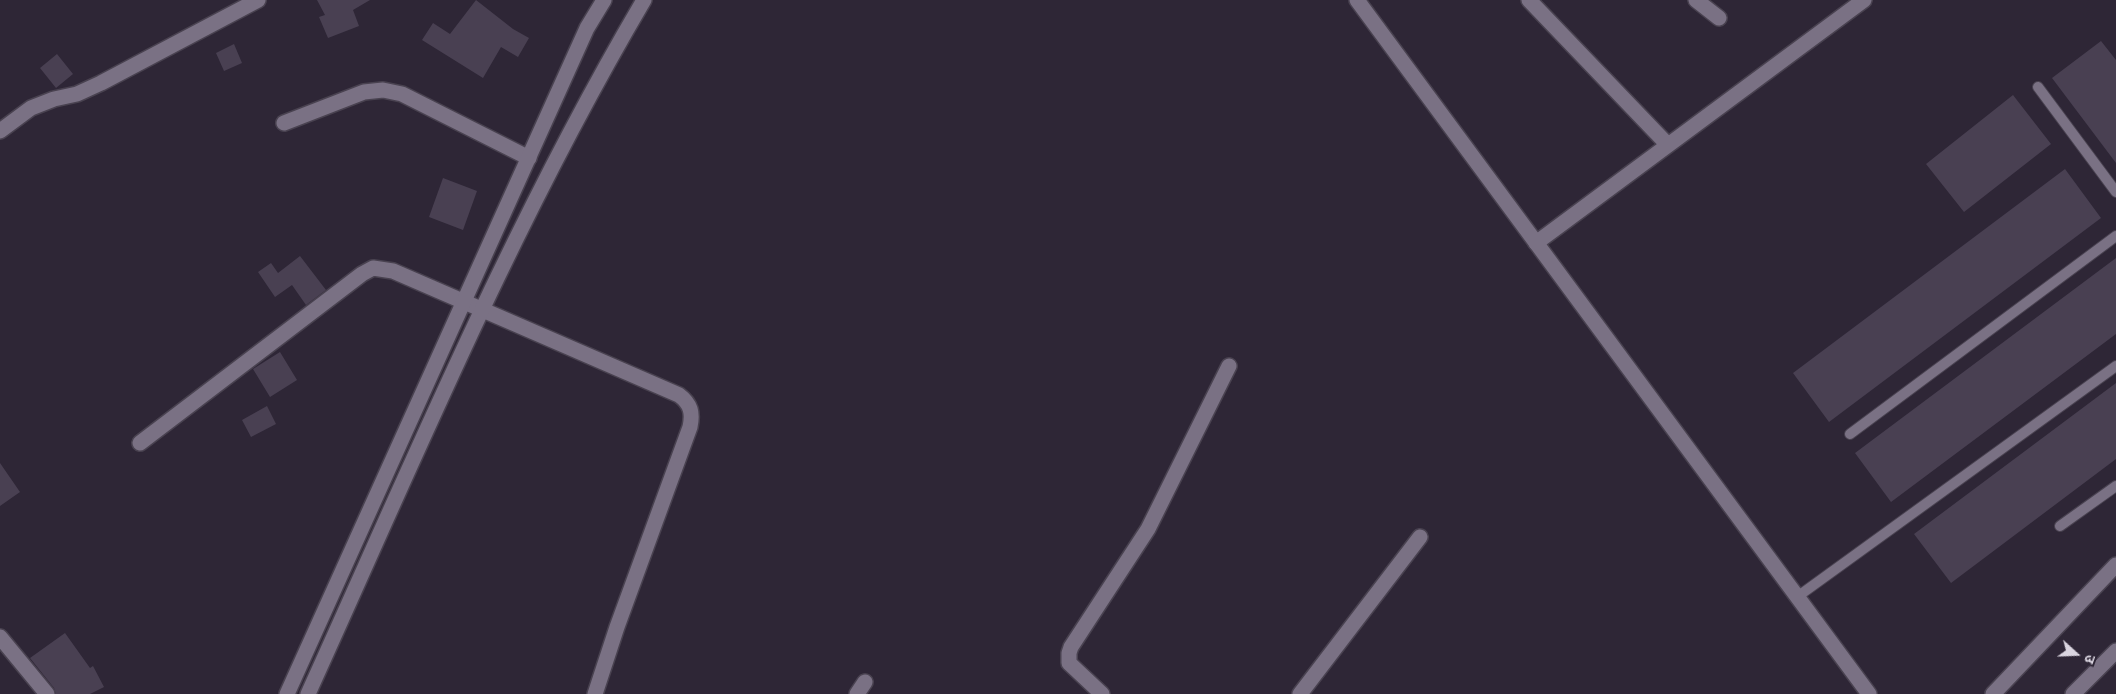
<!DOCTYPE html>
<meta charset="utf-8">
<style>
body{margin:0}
#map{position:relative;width:2116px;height:694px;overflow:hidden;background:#2e2636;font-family:"Exo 2","Noto Sans Devanagari",sans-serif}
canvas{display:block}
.north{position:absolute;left:2051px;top:629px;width:50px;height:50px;-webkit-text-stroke:4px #2e2636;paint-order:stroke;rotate:110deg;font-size:14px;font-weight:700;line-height:20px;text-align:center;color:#dad5e0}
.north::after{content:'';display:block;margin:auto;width:18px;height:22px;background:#dad5e0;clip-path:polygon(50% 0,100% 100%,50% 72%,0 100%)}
</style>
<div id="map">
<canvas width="2116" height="694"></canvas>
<div class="north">उ</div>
</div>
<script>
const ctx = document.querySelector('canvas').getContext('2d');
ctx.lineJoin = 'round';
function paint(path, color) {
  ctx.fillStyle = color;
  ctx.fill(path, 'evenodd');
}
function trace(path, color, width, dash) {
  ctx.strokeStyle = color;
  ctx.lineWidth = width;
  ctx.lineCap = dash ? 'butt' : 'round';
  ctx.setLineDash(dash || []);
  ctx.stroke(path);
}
paint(new Path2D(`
 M317,0h53l-17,10 6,16 -31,12 -9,-21 6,-2z
 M476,0l37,29 16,9 -11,19 -17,-10 -18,31 -61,-38 11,-17 17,11z
 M2101,41l15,19v103l-64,-85z
 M234,44l8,19 -18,8 -8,-18z
 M57,54l16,20 -17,14 -16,-20z
 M2013,95l38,49 -87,68 -38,-48z
 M2065,169l36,49 -272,204 -36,-49z
 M443,178l34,13 -14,39 -34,-13z
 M300,256l26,34 -20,15 -14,-20 -17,12 -17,-25 13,-9 7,10z
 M2116,258v76l-225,168 -36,-49z
 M280,352l17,28 -27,17 -17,-28z
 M2116,383v76l-165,124 -37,-49z
 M267,406l9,18 -25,13 -9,-17z
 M0,463l20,29 -20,14z
 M65,633l25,35 3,-2 11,21 -14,7h-34l-2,-6 -24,-30z`), '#494052');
const lane = new Path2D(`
 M2038,87l78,105
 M1850,434l266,-198
 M2060,526l56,-40
 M1797,597l319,-231`);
const street = new Path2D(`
 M1529,0l139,145
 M1696,0l23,18
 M284,123l80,-31 19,-2 19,4 127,64
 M0,131l31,-23 23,-9 23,-5 24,-11 157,-83
 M1536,243l328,-243
 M140,443l222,-169 11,-6 20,3 286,124c12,9 14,18 11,32l-73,200 -22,67
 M0,637l47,57
 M857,694l8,-12
 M1102,694l-33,-31v-10l2,-6 77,-118 81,-163
 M1300,694l120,-157
 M1993,694l123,-129
 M2073,694l43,-43`);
const secondary = new Path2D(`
 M1357,0l512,694
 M287,694l300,-666 17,-28
 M308,694c106,-234 205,-472 336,-694`);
trace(lane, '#494250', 12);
trace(street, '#494250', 18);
trace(secondary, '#494250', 18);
trace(lane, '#7a7184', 10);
trace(street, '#7a7184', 15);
trace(secondary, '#7a7184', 15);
</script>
